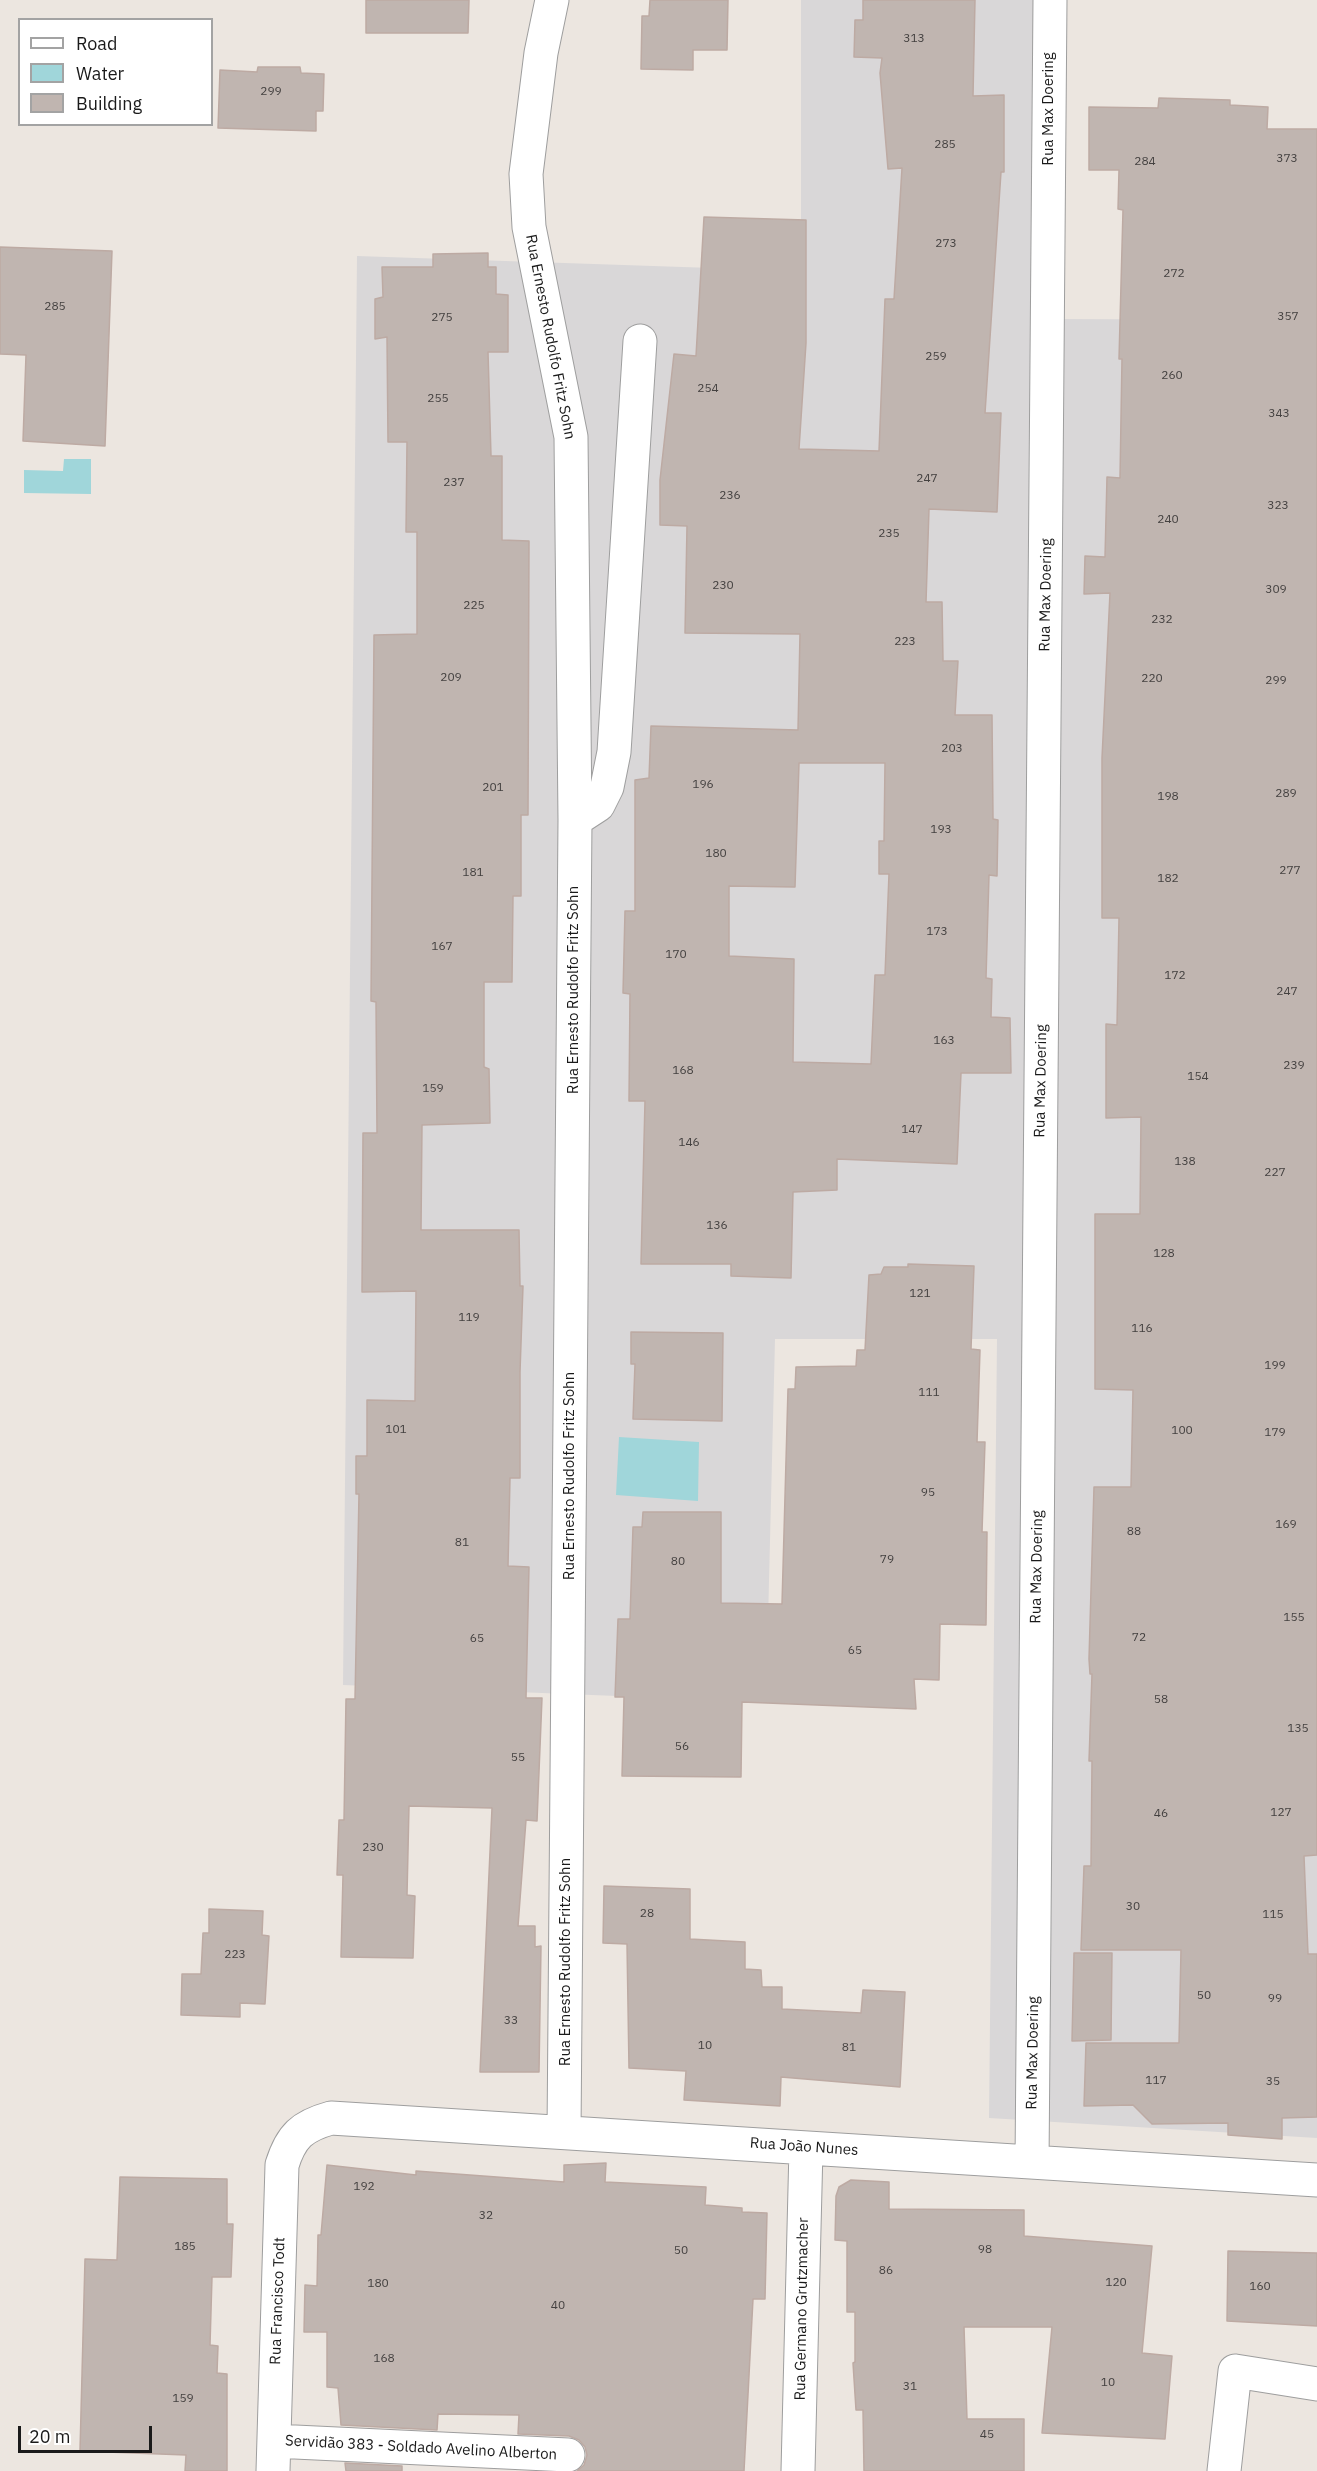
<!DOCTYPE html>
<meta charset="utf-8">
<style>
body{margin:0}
#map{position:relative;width:1317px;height:2471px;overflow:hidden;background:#ece6e0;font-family:"IBM Plex Sans",sans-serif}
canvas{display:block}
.legend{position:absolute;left:18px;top:18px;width:195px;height:108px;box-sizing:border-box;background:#fff;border:2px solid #a3a3a3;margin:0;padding:8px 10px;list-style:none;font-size:18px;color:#1a1a1a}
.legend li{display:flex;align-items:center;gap:12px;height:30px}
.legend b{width:30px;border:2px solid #a3a3a3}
.scale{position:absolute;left:18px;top:2426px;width:134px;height:27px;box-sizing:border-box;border:3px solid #1a1a1a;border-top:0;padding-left:8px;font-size:18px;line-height:21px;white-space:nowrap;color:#1a1a1a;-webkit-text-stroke:4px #fff;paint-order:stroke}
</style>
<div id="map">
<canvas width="1317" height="2471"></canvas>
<ul class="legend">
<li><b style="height:8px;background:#fff"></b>Road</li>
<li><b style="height:16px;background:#a0d6da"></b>Water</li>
<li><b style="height:16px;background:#c0b5b0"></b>Building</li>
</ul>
<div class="scale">20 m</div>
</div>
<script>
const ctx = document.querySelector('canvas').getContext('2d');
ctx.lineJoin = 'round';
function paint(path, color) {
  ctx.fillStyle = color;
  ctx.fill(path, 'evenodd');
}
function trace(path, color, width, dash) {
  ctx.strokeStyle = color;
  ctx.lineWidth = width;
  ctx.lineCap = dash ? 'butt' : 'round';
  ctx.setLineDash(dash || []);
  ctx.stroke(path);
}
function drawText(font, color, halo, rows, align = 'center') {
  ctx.font = font + ' "IBM Plex Sans",sans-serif';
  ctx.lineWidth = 4.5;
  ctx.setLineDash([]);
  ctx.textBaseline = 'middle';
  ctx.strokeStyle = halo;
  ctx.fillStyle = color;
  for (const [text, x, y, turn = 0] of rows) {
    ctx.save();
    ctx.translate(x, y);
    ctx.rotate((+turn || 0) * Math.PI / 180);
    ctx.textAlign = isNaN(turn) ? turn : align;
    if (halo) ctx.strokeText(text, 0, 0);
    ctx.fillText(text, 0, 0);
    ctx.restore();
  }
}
paint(new Path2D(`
 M801,0h264l-17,319 269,1v1818l-328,-20 8,-779h-222l-9,363 -423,-17 14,-1429 444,15z`), '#d9d7d8');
paint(new Path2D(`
 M64,459h27v35l-67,-1v-23l39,1z
 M619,1437l80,5 -1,59 -82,-6z`), '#a0d6da');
const building = new Path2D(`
 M366,0h103l-1,33h-102z
 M650,0h78l-1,50h-34v20l-52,-1 1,-53h7z
 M863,0h112l-2,96 31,-1v77h-3l-16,241h16l-4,99 -68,-3 -3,93h16l1,59h15l-3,54h37l1,104 5,1 -1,56 -8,-1 -3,103 6,1 -1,38 19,1 1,55h-50l-4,91 -120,-5v31l-44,2 -2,86 -60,-2v-12h-90l4,-163h-16l1,-107 -7,-1 2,-82h10v-131l14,-2 2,-52 147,4 2,-96 -115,-1 2,-107 -27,-1v-45l14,-126 22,2 8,-139 102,3v123l-7,106 80,2 6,-152h9l8,-131 -14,1 -8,-96 2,-15 -28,-1 1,-37h8zM799,763h86l-1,78h-5v33h10l-4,101h-10l-4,89 -78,-2 1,-103 -65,-3v-70l66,1z
 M258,67h42l1,6 23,1 -1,37h-7v20l-98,-3 2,-58 37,2z
 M1159,98l71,2v5l38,2 -1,22h50v1726l-13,1 4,98h9v163l-35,1v21l-54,-4v-12l-76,1 -19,-19 -49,1 2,-63h93l2,-93h-100l3,-84h7l1,-105h-3l3,-87h-2l-1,-15 5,-172h37l2,-97 -38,-1v-175h45l1,-97 -35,1v-94l11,1 2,-107h-17v-160l8,-165 -26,1 1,-38 20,1 2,-80 13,1 2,-119h-3l4,-149 -5,-1 1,-39h-30v-63l69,1z
 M0,247l112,4 -7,195 -82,-5 3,-86 -26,-1z
 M488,253v14h8v27l12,1v57h-20l3,104h11v84l27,1 -1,274h-7v81h-8l-1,86h-28v85l5,2 1,54 -68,2 -1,105h98l1,56h3l-3,86v106h-10l-2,88 21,1 -3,131h16l-5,123 -11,-1 -8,106h17v21l6,-1 -2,126h-59l12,-264 -83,-2 -2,89 8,1 -2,62 -72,-1 2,-82h-6l2,-55h5l2,-121h9l4,-205h-3v-38h11v-56l48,1 1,-110 -54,1 1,-159h14l-1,-131 -5,-1 3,-366 43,-1v-102h-11l1,-90h-19l-1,-105 -12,2v-40l8,-2 -1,-30h51v-13z
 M908,1264l66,2 -3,83 9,1 -3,92h8l-3,90h5l-1,93 -46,-1 -1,56 -25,-1 2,30 -174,-7 -1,75 -119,-1 2,-79h-9l3,-78h12l3,-92h9l1,-15h78v91l61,1 6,-215h7l1,-22 60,-1 1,-16h8l4,-75 12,-1 3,-7h24z
 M631,1332l92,1 -1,88 -89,-2 2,-55h-4z
 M604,1886l86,3v50l55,3v27l16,1 1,17h20v22l79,4 2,-23 42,2 -5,95 -119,-10 -1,29 -96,-6 2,-29 -57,-3 -2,-124 -24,-1z
 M209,1909l54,2 -1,24 7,1 -4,68 -25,-1v14l-59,-2 1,-41h19l2,-41h6z
 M1074,1953h38l-1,87 -39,1z
 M606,2163l-1,19 101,5 -1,18 37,3v4l25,1 -2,86h-12l-9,172h-167l7,-6 3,-10 -2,-8 -6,-7 -10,-4 -51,-2 1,-19 -81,-1 -1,16 -96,-5 -3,-37 -11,-1v-55h-23l1,-47 12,1 1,-51h3l6,-70 89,10v-4l148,11v-17z
 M120,2177l107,2v45h6l-2,53h-19l-2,68 8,1 -1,27 10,1v97h-42l1,-16 -106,-4 5,-192 32,1z
 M851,2180l38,2v27l135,1v26l128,10 -10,107 30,3 -7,83 -123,-6 10,-106h-88l3,92h57v52h-160l-1,-61h-7l-3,-47 2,-1v-50h-8v-71l-12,-1 1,-44 3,-9z
 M1228,2251l89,2v73l-90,-5z
 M345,2463l57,3v5h-56z`);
paint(building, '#c0b5b0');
trace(building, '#bdaaa3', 1.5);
const minor = new Path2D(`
 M552,0l-11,53 -15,121 3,53 42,210 4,383 -11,1312
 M575,820l23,-15 9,-18 7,-35 26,-411
 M1032,2162l18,-2162
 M274,2441l294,14
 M273,2471l9,-306c9,-29 20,-39 49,-47l986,62
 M798,2471l8,-323
 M1224,2471l11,-100 82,13`);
trace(minor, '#9e9e9e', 35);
trace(minor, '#fff', 33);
drawText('12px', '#444140', null, [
 ["313",914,39],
 ["299",271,92],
 ["285",945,145],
 ["373",1287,159],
 ["284",1145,162],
 ["273",946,244],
 ["272",1174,274],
 ["285",55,307],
 ["357",1288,317],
 ["275",442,318],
 ["259",936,357],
 ["260",1172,376],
 ["254",708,389],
 ["255",438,399],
 ["343",1279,414],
 ["247",927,479],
 ["237",454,483],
 ["236",730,496],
 ["323",1278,506],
 ["240",1168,520],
 ["235",889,534],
 ["230",723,586],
 ["309",1276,590],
 ["225",474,606],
 ["232",1162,620],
 ["223",905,642],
 ["209",451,678],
 ["220",1152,679],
 ["299",1276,681],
 ["203",952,749],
 ["196",703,785],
 ["201",493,788],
 ["289",1286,794],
 ["198",1168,797],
 ["193",941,830],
 ["180",716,854],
 ["277",1290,871],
 ["181",473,873],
 ["182",1168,879],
 ["173",937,932],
 ["167",442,947],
 ["170",676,955],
 ["172",1175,976],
 ["247",1287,992],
 ["163",944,1041],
 ["239",1294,1066],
 ["168",683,1071],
 ["154",1198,1077],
 ["159",433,1089],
 ["147",912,1130],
 ["146",689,1143],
 ["138",1185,1162],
 ["227",1275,1173],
 ["136",717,1226],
 ["128",1164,1254],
 ["121",920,1294],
 ["119",469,1318],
 ["116",1142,1329],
 ["199",1275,1366],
 ["111",929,1393],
 ["101",396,1430],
 ["100",1182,1431],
 ["179",1275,1433],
 ["95",928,1493],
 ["169",1286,1525],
 ["88",1134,1532],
 ["81",462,1543],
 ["79",887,1560],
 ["80",678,1562],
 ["155",1294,1618],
 ["72",1139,1638],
 ["65",477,1639],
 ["65",855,1651],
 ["58",1161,1700],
 ["135",1298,1729],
 ["56",682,1747],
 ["55",518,1758],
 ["127",1281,1813],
 ["46",1161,1814],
 ["230",373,1848],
 ["30",1133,1907],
 ["28",647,1914],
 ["115",1273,1915],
 ["223",235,1955],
 ["50",1204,1996],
 ["99",1275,1999],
 ["33",511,2021],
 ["10",705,2046],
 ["81",849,2048],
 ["117",1156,2081],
 ["35",1273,2082],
 ["192",364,2187],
 ["32",486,2216],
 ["185",185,2247],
 ["98",985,2250],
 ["50",681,2251],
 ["86",886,2271],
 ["120",1116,2283],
 ["180",378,2284],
 ["160",1260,2287],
 ["40",558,2306],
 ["168",384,2359],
 ["10",1108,2383],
 ["31",910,2387],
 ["159",183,2399],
 ["45",987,2435]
]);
drawText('15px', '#1a1a1a', '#fff', [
 ["Rua Max Doering",1049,109,-90],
 ["Rua Ernesto Rudolfo Fritz Sohn",550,337,79],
 ["Rua Max Doering",1046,595,-89],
 ["Rua Ernesto Rudolfo Fritz Sohn",574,990,-90],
 ["Rua Max Doering",1041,1081,-89],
 ["Rua Ernesto Rudolfo Fritz Sohn",570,1476,-90],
 ["Rua Max Doering",1037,1567,-89],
 ["Rua Ernesto Rudolfo Fritz Sohn",566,1962,-90],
 ["Rua Max Doering",1033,2053,-89],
 ["Rua João Nunes",804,2147,4],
 ["Rua Francisco Todt",278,2301,-88],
 ["Rua Germano Grutzmacher",802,2309,-89],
 ["Servidão 383 - Soldado Avelino Alberton",421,2448,3]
]);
</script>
